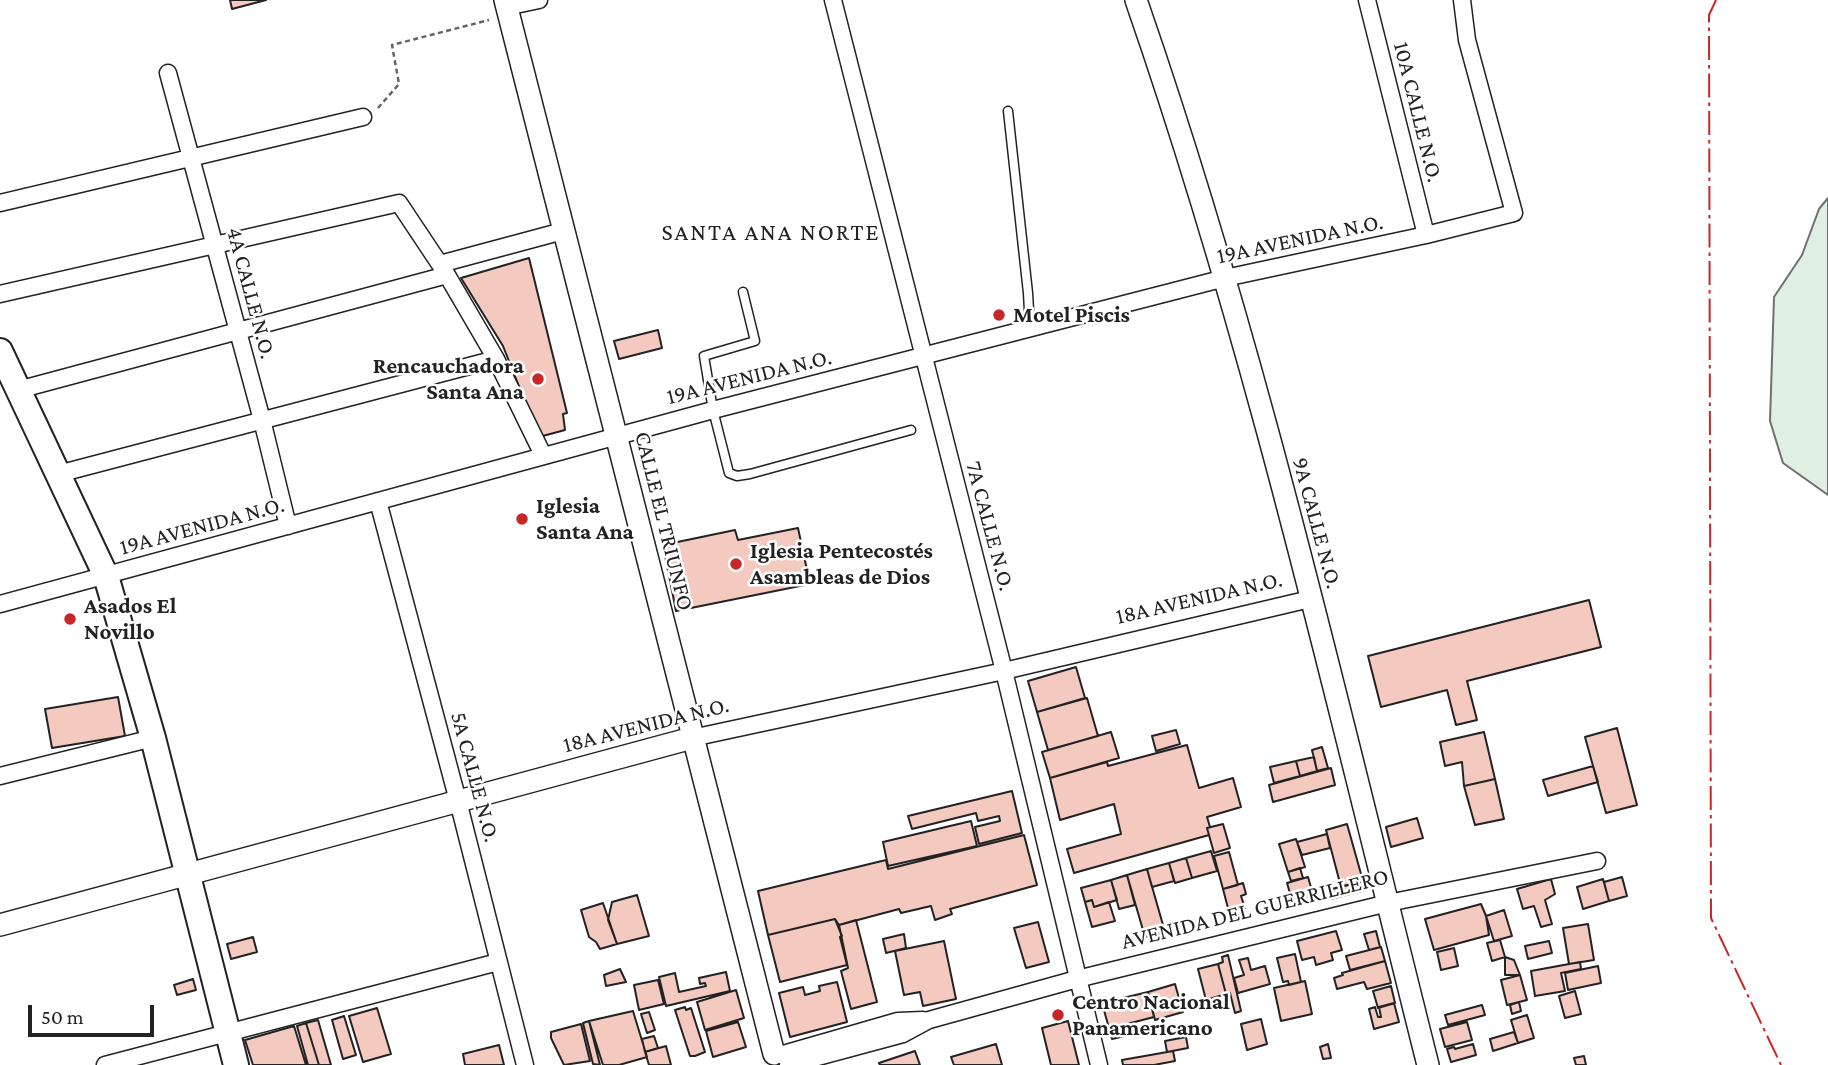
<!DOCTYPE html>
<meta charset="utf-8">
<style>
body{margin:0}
#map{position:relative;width:1828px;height:1065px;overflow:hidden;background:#fff;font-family:"Crimson Pro",serif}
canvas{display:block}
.scale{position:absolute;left:28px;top:1005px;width:126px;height:32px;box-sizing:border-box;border:4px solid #222;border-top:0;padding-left:9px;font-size:21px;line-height:24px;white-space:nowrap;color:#222;-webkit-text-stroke:5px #fff;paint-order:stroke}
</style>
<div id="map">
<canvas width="1828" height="1065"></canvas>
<div class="scale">50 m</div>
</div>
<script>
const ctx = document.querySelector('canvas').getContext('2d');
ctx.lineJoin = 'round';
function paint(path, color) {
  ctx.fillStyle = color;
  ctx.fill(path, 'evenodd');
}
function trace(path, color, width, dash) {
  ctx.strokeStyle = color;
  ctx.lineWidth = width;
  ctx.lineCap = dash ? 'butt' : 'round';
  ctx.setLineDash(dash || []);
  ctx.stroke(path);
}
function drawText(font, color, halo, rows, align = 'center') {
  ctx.font = font + ' "Crimson Pro",serif';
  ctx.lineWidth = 5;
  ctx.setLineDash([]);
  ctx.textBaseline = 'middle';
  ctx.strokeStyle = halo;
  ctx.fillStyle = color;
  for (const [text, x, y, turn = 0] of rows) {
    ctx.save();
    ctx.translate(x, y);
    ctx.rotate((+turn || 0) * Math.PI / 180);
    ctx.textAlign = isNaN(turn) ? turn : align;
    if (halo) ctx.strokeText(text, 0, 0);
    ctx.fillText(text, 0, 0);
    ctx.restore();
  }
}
const green = new Path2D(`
 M1828,198v297l-45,-32 -13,-42 4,-124 28,-42 17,-46z`);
paint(green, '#e0efe3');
trace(green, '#6f6f6f', 2);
const building = new Path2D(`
 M230,0h36l-34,9z
 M529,258l38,155 -4,1 2,16 -26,7 -36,-91 -42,-68z
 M658,330l4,18 -43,11 -5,-18z
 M798,528l12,56 -134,27 -13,-66 72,-15 3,10z
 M1589,600l12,47 -134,34 10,39 -21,5 -9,-35 -66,17 -13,-51z
 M1076,667l9,31 -48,14 -9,-31z
 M118,697l7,39 -73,12 -7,-39z
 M1087,698l11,38 -50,14 -11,-38z
 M1617,728l20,77 -31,8 -21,-76z
 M1176,730l4,14 -24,7 -4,-15z
 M1111,732l8,26 -69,20 -8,-26z
 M1484,732l11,47 -31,7 -2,-24 -17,4 -5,-24z
 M1187,745l12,43 34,-10 8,29 -34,10 3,10 -3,1 2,7 -135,38 -7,-24 54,-15 -7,-30 -54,16 -10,-42 57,-16 1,4z
 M1322,747l6,21 -11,3 -5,-21z
 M1314,757l3,14 -17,5 -4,-15z
 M1296,761l4,15 -26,7 -4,-16z
 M1593,766l5,16 -50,14 -5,-16z
 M1331,768l4,17 -62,17 -4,-17z
 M1495,779l9,40 -29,6 -11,-39z
 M1012,791l10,42 -43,11 -4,-17 25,-6 -1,-5 -21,5 -2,-8 -64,16 -4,-13z
 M1417,818l6,20 -32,9 -5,-20z
 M971,821l6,25 -89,20 -5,-24z
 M1223,824l7,24 -16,5 -7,-25z
 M1347,824l16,57 -22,6 -15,-57z
 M1327,834l3,14 -28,7 -5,-13z
 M1024,835l13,50 -87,24 2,5 -17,6 -4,-14 -30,7 -2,-4 -60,16 -4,-6 -67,16 -10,-44 128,-31 2,9z
 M1296,839l9,28 -17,5 -9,-28z
 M1211,851l6,20 -25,7 -6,-20z
 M1229,852l9,33 -15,4 -9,-33z
 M1186,858l6,20 -17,5 -6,-20z
 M1169,863l5,18 -22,6 -5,-18z
 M1300,868l3,10 -12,3 -3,-9z
 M1147,869l18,63 -20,5 -18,-62z
 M1127,875l8,30 -16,4 -8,-29z
 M1308,877l7,24 -21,6 -7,-24z
 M1622,877l5,19 -18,5 -5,-19z
 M1551,879l4,15 -10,6 7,24 -11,3 -7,-21 -11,3 -6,-20z
 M1603,879l6,22 -26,8 -6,-22z
 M1111,880l6,20 -23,7 -2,-7 -7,2 -4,-14z
 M1363,881l3,9 -35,9 -3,-9z
 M1243,883l3,11 -5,2 4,12 -16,4 -6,-23z
 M637,895l12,41 -32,8 -9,-24 4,-18z
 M1092,900l2,7 15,-5 6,19 -23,6 -7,-25z
 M603,903l14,41 -17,5 -4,-7 -7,-5 -8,-27z
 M1481,904l5,12 3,19 -55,15 -9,-31z
 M1504,910l8,26 -18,5 -8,-25z
 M835,919l7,17 -2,1 7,28 -67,17 -12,-47z
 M856,920l21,82 -26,7 -10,-38 7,-3 -9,-43z
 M1038,922l11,40 -23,6 -12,-40z
 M1588,924l6,36 -25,4 -6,-36z
 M1336,931l6,19 -11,3 2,7 -17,5 -2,-8 -12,3 -5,-19z
 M1376,931l4,16 -11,3 -5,-16z
 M904,934l2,14 -20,5 -3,-14z
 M253,937l4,15 -26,7 -4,-15z
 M1500,940l5,17 -13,4 -5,-18z
 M944,941l12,58 -33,7 -3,-14 -16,3 -9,-44z
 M1549,941l3,12 -24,6 -3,-13z
 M1381,947l4,14 -35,9 -4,-14z
 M1454,948l4,18 -17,4 -4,-18z
 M1295,954l6,28 -12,3 -1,-4 -5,1 -6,-24z
 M1228,955l13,56 -6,2 -5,-20 -4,1 -8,-30 5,-2 -1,-5z
 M1505,957l9,3 6,15h-15z
 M1248,958l3,12 14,-4 5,18 -32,9 -4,-15 10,-3 -5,-15z
 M1385,961l6,22 -24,6 -3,-7 -27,7 -3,-11 9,-3 -1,-2z
 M1580,962l1,7 -20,4 4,18 -30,5 -4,-25z
 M1218,964l8,30 -20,6 -8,-31z
 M1598,966l3,17 -33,7 -3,-17z
 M620,969l6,13 -20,4 -2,-11z
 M726,972l4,19 -64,15 -7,-29 16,-4 4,19 27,-6 -1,-3 -5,1 -1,-6z
 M1520,975l7,25 -20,5 -6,-25z
 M193,979l3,11 -19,5 -3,-10z
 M658,980l6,24 -25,6 -5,-25z
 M1305,981l7,33 -31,7 -7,-33z
 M837,982l10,40 -57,15 -11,-44 24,-6 2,8 15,-4 -1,-5z
 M1175,984l8,28 -28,8 -7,-28z
 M1391,986l4,17 -17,5 -5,-17z
 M736,990l8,28 -39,12 -8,-28z
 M1575,991l6,23 -16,4 -6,-22z
 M1148,992l6,25 -27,7 2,11 -17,4 -10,-36z
 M1519,1002l2,9 -9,3 -2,-9z
 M1394,1003l5,19 -25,7 -5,-20 6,-2 3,10h3l-2,-10z
 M1482,1005l3,10 -37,10 -3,-10z
 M685,1007l1,3 5,-2 14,44 -10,4h-5l-15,-46z
 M377,1008l14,46 -28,8 -14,-46z
 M633,1011l14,46 -28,8h-16l-14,-44z
 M649,1012l6,18 -8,3 -6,-19z
 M1527,1015l7,23 -16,5 -7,-23z
 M344,1016l12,39 -13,4 -11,-39z
 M1261,1019l6,25 -20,6 -6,-26z
 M318,1020l13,45h-12l-13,-42z
 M589,1021l11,44 -7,-1 -10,-41z
 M1068,1021l11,44h-28l-9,-37z
 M738,1022l8,25 -33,10 -7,-26z
 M1467,1022l5,18 -27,7 -5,-18z
 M306,1023l13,42h-11l-11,-39z
 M581,1024l9,37 -26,4 -13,-27v-6z
 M294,1026l12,39h-53l-8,-25z
 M1514,1032l4,11 -25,8 -3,-12z
 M654,1036l4,12 -13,4 -3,-13z
 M1186,1037l2,11 -21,4 -2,-11z
 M996,1044l6,21h-48l-3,-8z
 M1328,1044l3,14 -8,1 -3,-12z
 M1473,1044l3,11 -25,7 -4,-13 7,-2 1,2z
 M499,1045l5,20h-39l-2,-11z
 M666,1046l5,19h-22l-4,-13z
 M915,1051l5,14h-40l-1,-2z
 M1173,1051l2,10 -21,4h-31l-1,-5z
 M1584,1056l2,9h-10l-2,-7z`);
paint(building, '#f3c9c0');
trace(building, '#222', 2);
const lane = new Path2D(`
 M1008,111l20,182 2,35
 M743,292l12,49 -51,15 9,54 16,63 8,3 13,-2 161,-44`);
const street = new Path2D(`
 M833,0l171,671 95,394
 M1367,0l59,235
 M506,7l33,-7
 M168,73l94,347 26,106
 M0,203l363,-86
 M440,264l123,-33
 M0,294l399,-91 48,72 49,84 47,96
 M18,390l429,-115
 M58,474l438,-115
 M378,501l80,300 67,264
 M0,604l713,-194 512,-132 201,-43 88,-22 -47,-173 -5,-40
 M692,738l312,-67 306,-72
 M0,776l153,-38
 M780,1055l118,-34 25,-1
 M105,1065l393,-103
 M788,1065l115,-31 26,-14 148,-41 311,-76 209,-42`);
const secondary = new Path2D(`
 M505,0l269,1054
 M1136,0c121,348 202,708 292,1065
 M0,925l692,-187`);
const primary = new Path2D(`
 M0,351l106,225 47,162 83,327`);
trace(lane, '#222', 11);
trace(street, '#222', 19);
trace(secondary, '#222', 24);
trace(primary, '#222', 28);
trace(new Path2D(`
 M378,108l21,-24 -7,-39 97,-25`), '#646464', 2.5, [5, 3.5]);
trace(lane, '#fff', 8);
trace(street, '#fff', 16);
trace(secondary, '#fff', 21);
trace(primary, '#fff', 24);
trace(new Path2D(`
 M1716,0l-7,15 2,903 70,147`), '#c62828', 2, [24, 5, 3.5, 5]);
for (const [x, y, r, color] of [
 [999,315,7,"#c62828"],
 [538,379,7,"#c62828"],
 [522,519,7,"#c62828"],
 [736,564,7,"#c62828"],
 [70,619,7,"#c62828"],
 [1058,1015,7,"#c62828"]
]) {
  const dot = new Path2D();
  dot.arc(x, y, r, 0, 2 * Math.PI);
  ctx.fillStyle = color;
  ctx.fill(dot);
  trace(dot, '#fff', 2.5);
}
drawText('23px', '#222', '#fff', [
 ["10A CALLE N.O.",1418,112,76],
 ["19A AVENIDA N.O.",1300,239,-12],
 ["4A CALLE N.O.",251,293,75],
 ["19A AVENIDA N.O.",749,377,-14],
 ["CALLE EL TRIUNFO",664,521,76],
 ["9A CALLE N.O.",1317,523,75],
 ["19A AVENIDA N.O.",202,526,-15],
 ["7A CALLE N.O.",990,526,75],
 ["18A AVENIDA N.O.",1199,598,-13],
 ["18A AVENIDA N.O.",646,725,-14],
 ["5A CALLE N.O.",475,777,75],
 ["AVENIDA DEL GUERRILLERO",1255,909,-14]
]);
drawText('bold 23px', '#222', '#fff', [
 ["Motel Piscis",1013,315],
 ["Rencauchadora",524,366,"right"],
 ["Santa Ana",524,392,"right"],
 ["Iglesia",536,506],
 ["Santa Ana",536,532],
 ["Iglesia Pentecostés",750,551],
 ["Asambleas de Dios",750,577],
 ["Asados El",84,606],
 ["Novillo",84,632],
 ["Centro Nacional",1072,1002],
 ["Panamericano",1072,1028]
], 'left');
ctx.letterSpacing = '2px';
drawText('24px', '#222', '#fff', [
 ["SANTA ANA NORTE",771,233]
]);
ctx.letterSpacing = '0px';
</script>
